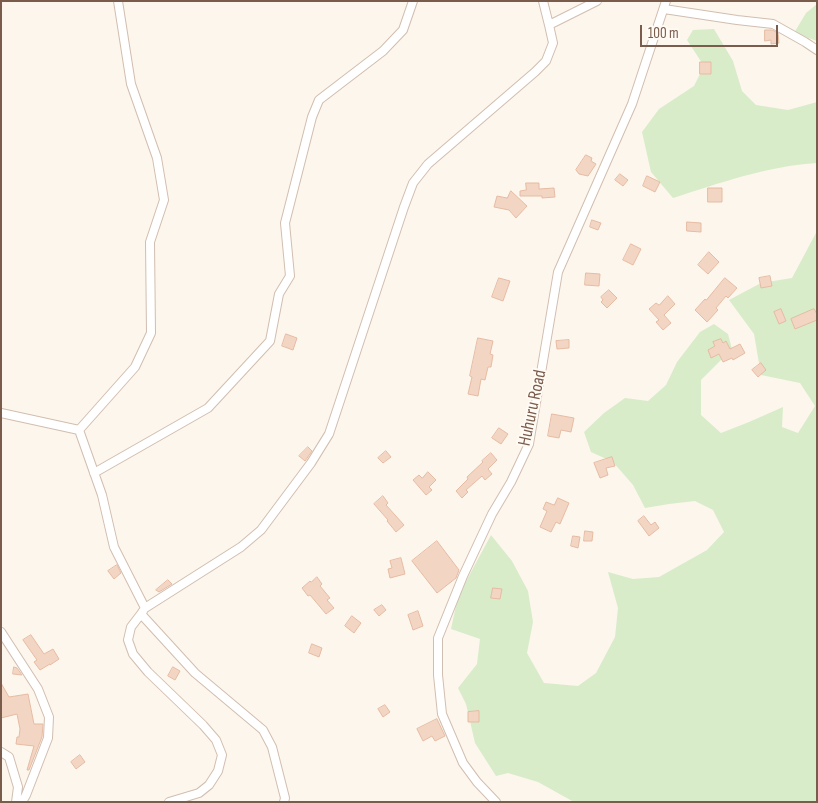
<!DOCTYPE html>
<style>
body{margin:0}
#map{position:relative;width:818px;height:803px;overflow:hidden;background:#fdf6ec;font-family:"Sofia Sans Condensed",sans-serif}
canvas{display:block}
.frame{position:absolute;inset:0;border:2px solid #7a5c4d;pointer-events:none}
.scale{position:absolute;left:640px;top:25px;width:138px;height:22px;box-sizing:border-box;border:2px solid #7a5c4d;border-top:0;padding-left:6px;font-size:15px;line-height:18px;white-space:nowrap;color:#7a5c4d;-webkit-text-stroke:4px #fffaf3;paint-order:stroke}
</style>
<div id="map">
<canvas width="818" height="803"></canvas>
<div class="frame"></div>
<div class="scale">100 m</div>
</div>
<script>
const ctx = document.querySelector('canvas').getContext('2d');
ctx.lineJoin = 'round';
function paint(path, color) {
  ctx.fillStyle = color;
  ctx.fill(path, 'evenodd');
}
function trace(path, color, width, dash) {
  ctx.strokeStyle = color;
  ctx.lineWidth = width;
  ctx.lineCap = dash ? 'butt' : 'round';
  ctx.setLineDash(dash || []);
  ctx.stroke(path);
}
function drawText(font, color, halo, rows, align = 'center') {
  ctx.font = font + ' "Sofia Sans Condensed",sans-serif';
  ctx.lineWidth = 4;
  ctx.setLineDash([]);
  ctx.textBaseline = 'middle';
  ctx.strokeStyle = halo;
  ctx.fillStyle = color;
  for (const [text, x, y, turn = 0] of rows) {
    ctx.save();
    ctx.translate(x, y);
    ctx.rotate((+turn || 0) * Math.PI / 180);
    ctx.textAlign = isNaN(turn) ? turn : align;
    if (halo) ctx.strokeText(text, 0, 0);
    ctx.fillText(text, 0, 0);
    ctx.restore();
  }
}
paint(new Path2D(`
 M817,4v37l-23,-8 12,-20z
 M714,29l19,32 9,30 14,14 32,5 29,-8v61c-50,3 -97,20 -144,35l-22,-26 -9,-40 17,-23 35,-23 10,-20 -17,-26 6,-10z
 M817,231v571h-243l-36,-20 -30,-9 -12,3 -21,-33 -9,-39 -8,-16 19,-24 3,-25 -29,-10 7,-33 33,-61 21,26 16,30 5,31 -6,31 17,30 34,3 18,-13 19,-36 3,-29 -10,-36 25,7 26,-2 48,-27 17,-18 -11,-22 -18,-9 -26,3 -24,4 -12,-23 -20,-23 -22,-10 -7,-20 20,-19 21,-15 23,3 18,-16 11,-23 23,-30 14,-8 14,10 4,15 -31,31v35l20,18 28,-11 34,-15 -1,20 16,6 17,-27 -15,-23 -39,-8 -7,-41 -25,-34 32,-17 31,-5z`), '#d8ecc9');
const building = new Path2D(`
 M765,30h7l6,3 1,10 -8,1v-4l-6,1z
 M700,62h11v12h-11z
 M586,155l6,3 -1,3 5,3 -8,12 -9,-2 -3,-4z
 M620,174l8,6 -5,6 -8,-6z
 M647,176l13,6 -5,10 -12,-6z
 M526,183h13v6l15,-1 1,9 -13,1v-2h-22v-5l6,-1z
 M708,188h14v14h-14z
 M511,191l16,15 -11,12 -7,-8 -15,-3 3,-11 10,2z
 M592,220l9,3 -3,7 -8,-3z
 M687,222l14,1v9l-14,-1z
 M631,244l10,5 -8,16 -10,-5z
 M709,252l10,10 -11,12 -10,-9z
 M586,273l14,1 -1,12 -14,-1z
 M770,276l2,10 -11,2 -2,-10z
 M499,278l11,3 -7,20 -11,-4z
 M725,278l12,10 -9,10 -2,-2 -10,12 2,2 -11,12 -12,-12 10,-11 1,1z
 M609,290l8,8 -10,10 -6,-6 2,-2 -2,-3z
 M668,296l7,8 -11,11 7,8 -8,7 -7,-8 3,-2 -10,-11 7,-6 3,2z
 M781,309l5,12 -7,3 -5,-12z
 M814,309l3,5v6l-22,9 -4,-10z
 M286,334l11,4 -4,12 -11,-4z
 M478,338l15,3 -3,13 3,1 -2,12h-3l-3,13 -4,-1 -3,17 -10,-2 4,-17 -2,-1z
 M721,339l2,4 3,-2 4,8 10,-5 5,9 -12,7 -1,-2 -9,4 -4,-8 -8,4 -3,-8 7,-4 -2,-4z
 M569,340v8l-12,1 -1,-8z
 M761,363l5,7 -8,7 -6,-7z
 M552,414l22,4 -3,14 -10,-2 -2,8 -11,-2z
 M499,428l9,6 -7,10 -9,-6z
 M308,447l4,4 -7,10 -6,-5z
 M386,451l5,6 -8,6 -5,-5z
 M491,453l6,7 -9,9 4,5 -7,6 -3,-4 -16,14 2,2 -6,6 -6,-7 12,-12 -1,-2 16,-15 -1,-1z
 M612,457l3,9 -9,2 2,7 -8,3 -6,-15z
 M428,472l8,8 -7,7 3,3 -6,5 -13,-15 6,-5 3,3z
 M383,496l5,7 -2,2 18,20 -8,7 -9,-11 1,-1 -14,-16z
 M558,498l11,5 -9,21 -4,-2 -5,10 -11,-5 7,-16 -4,-2 3,-7 8,3z
 M644,516l7,9 4,-3 4,6 -10,8 -11,-15z
 M585,531l8,1 -1,9h-8z
 M573,536l7,1 -2,11 -7,-2z
 M437,541l22,29 -3,8 -19,15 -25,-32z
 M401,558l4,16 -15,4 -2,-9 4,-1 -2,-7z
 M117,565l4,8 -7,6 -6,-8z
 M317,577l5,7 -2,2 10,12 -3,2 7,8 -8,6 -16,-19 -2,1 -6,-8 8,-7 1,1z
 M168,580l4,4 -13,8 -3,-2z
 M493,588l9,1 -2,10 -9,-1z
 M382,605l4,5 -7,6 -5,-6z
 M418,611l5,15 -10,4 -5,-15z
 M352,616l9,7 -7,10 -9,-7z
 M31,635l13,19 9,-5 6,10 -9,6v-1l-10,6 -6,-8 3,-2 -14,-20z
 M312,644l10,4 -3,9 -10,-4z
 M14,667l3,1 5,7 -9,-1z
 M173,667l7,4 -5,9 -7,-4z
 M1,683l8,14 19,-3 6,30h9l-1,13 -13,33h-2l7,-24 -18,-2 1,-7h2l1,-8 -3,-15 -16,4z
 M385,705l5,7 -7,5 -5,-8z
 M479,711v11h-11v-10z
 M437,719l8,17 -10,5 -3,-5 -9,5 -6,-12z
 M80,755l5,7 -9,7 -5,-7z`);
paint(building, '#f3d5c3');
trace(building, '#e6bba3', 1);
const street = new Path2D(`
 M118,1l13,83 26,74 7,42 -14,42 1,91 -16,34 -56,63 23,65 12,52 31,61 96,-61 20,-17 50,-67 18,-29 75,-227 9,-24 15,-19 107,-92 11,-11 7,-18 -4,-18 48,-24
 M543,1l6,24
 M664,9l73,11 36,4 32,18 12,8
 M1,413l78,17
 M94,473l114,-65 62,-67 9,-47 11,-18 -5,-53 27,-106 7,-17 64,-49 20,-21 10,-29
 M143,611l-2,3 54,59 68,57 9,17 13,51 -1,4
 M141,614l-10,13 -3,13 5,14 15,18 55,53 13,15 6,15 -4,16 -9,14 -10,8 -30,9
 M1,632l37,57 11,28 -1,21 -22,57 -4,7
 M1,752l8,5 9,30 -2,15
 M496,802l-19,-20 -14,-19 -21,-49 -4,-39v-37l25,-62 29,-62 19,-32 18,-38 29,-172 74,-168 34,-103`);
trace(street, '#d1beb0', 10);
trace(street, '#fff', 8);
drawText('18px', '#7a5c4d', '#fffaf3', [
 ["Huhuru Road",533,408,-78]
]);
</script>
